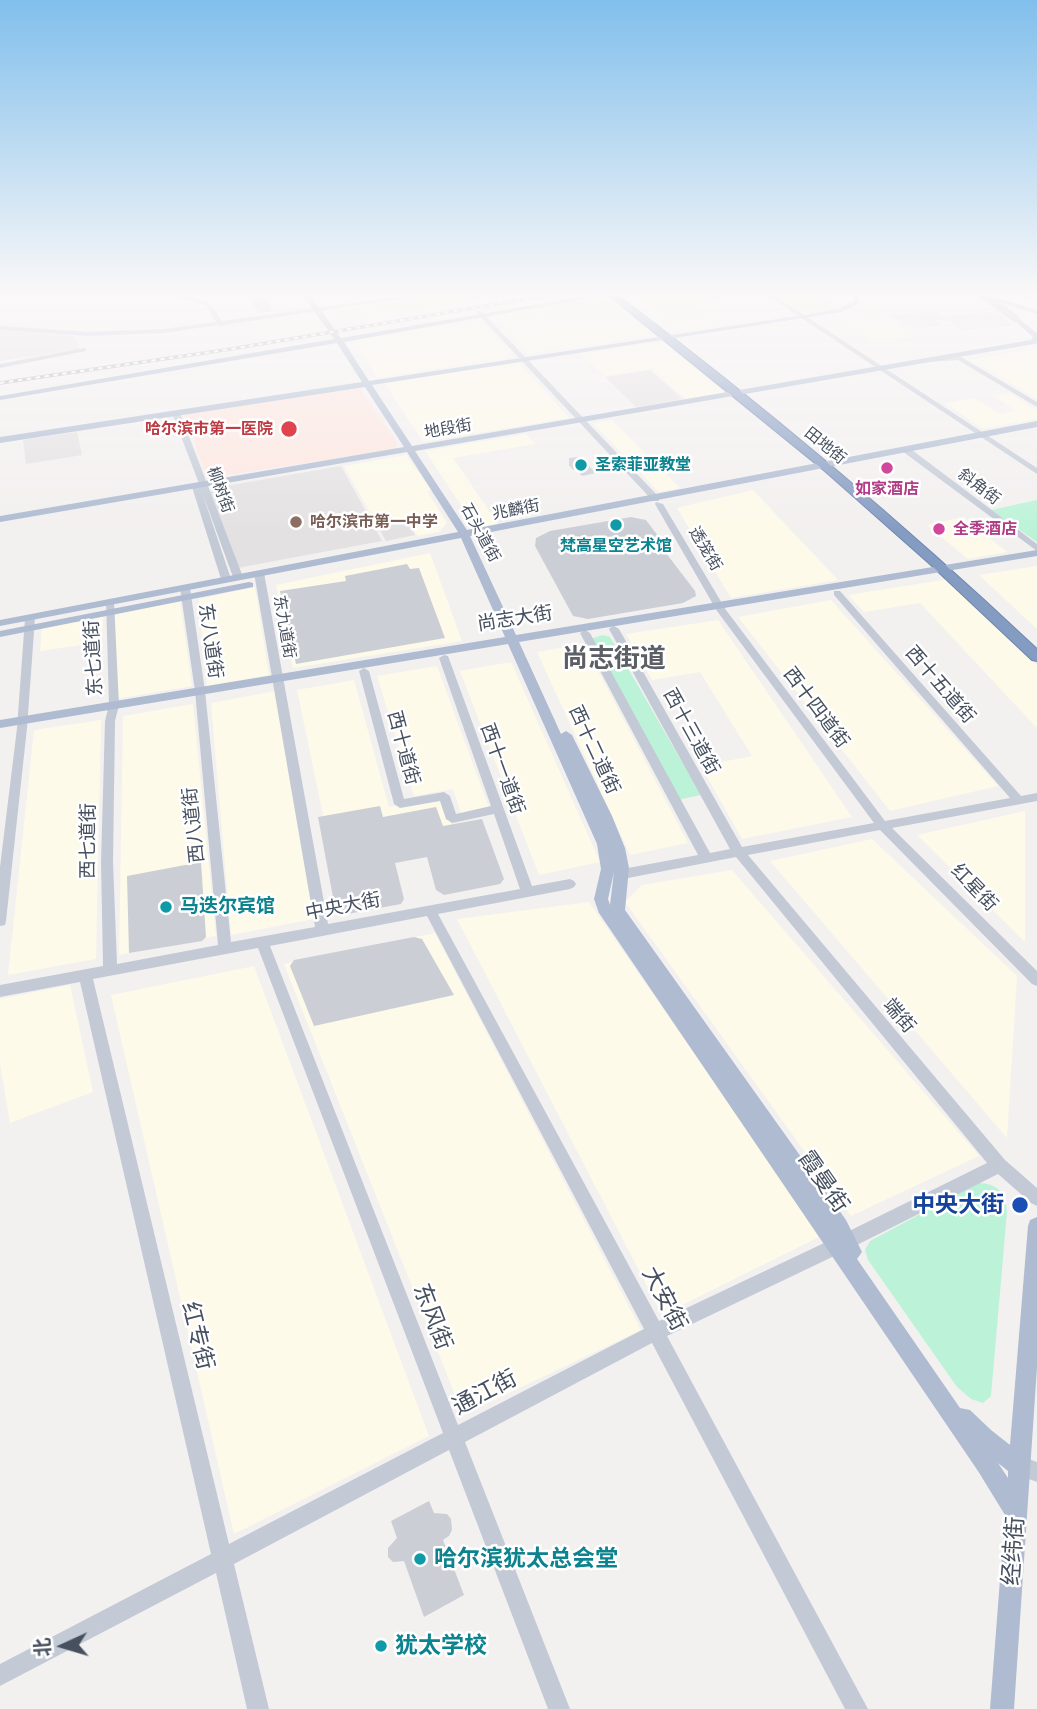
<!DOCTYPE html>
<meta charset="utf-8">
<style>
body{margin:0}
#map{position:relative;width:1037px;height:1709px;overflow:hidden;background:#f3f0f0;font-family:"PT Sans","Noto Sans SC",sans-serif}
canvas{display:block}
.north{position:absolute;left:28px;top:1611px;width:70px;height:70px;-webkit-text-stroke:5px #fff;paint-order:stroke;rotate:266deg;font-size:19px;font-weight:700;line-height:28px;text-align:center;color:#46505f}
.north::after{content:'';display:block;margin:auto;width:24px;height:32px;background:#46505f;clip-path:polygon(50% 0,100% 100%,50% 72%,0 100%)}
</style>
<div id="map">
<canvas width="1037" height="1709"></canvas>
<div class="north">北</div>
</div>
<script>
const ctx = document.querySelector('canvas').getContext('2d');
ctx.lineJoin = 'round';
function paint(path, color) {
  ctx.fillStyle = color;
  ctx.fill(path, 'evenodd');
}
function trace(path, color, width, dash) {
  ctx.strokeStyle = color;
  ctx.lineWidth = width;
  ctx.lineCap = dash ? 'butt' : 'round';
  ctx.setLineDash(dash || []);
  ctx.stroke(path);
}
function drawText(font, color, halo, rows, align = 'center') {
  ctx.font = font + ' "PT Sans","Noto Sans SC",sans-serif';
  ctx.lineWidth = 5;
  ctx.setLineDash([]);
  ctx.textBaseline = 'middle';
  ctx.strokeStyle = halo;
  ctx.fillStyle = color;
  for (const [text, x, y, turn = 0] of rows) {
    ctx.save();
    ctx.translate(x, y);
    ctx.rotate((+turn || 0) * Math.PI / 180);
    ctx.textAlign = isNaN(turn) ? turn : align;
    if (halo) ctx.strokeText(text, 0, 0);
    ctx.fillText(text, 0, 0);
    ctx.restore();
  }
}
paint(new Path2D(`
 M440,294h73l-170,28 -10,-11z
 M632,294h93l5,3 -36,6 29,22 -42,7z
 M773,294h44l22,14 -35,5z
 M605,297l46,38 -124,19 -16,-17 44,-6 -23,-23z
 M529,309l22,21 -40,6 -21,-21z
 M875,310v1l37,25 -37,6 -31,-20 23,-4 -6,-5z
 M477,319l35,38 -135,21 -23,-38z
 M663,342l62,51 -39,6 -35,-30 -46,7 -24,-22z
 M1037,349v50l-66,-39z
 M519,363l50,55 -146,24 -39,-59z
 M1009,393l28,17v9l-54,10 -38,-26 30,-5 25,16 16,-3 -23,-16z
 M612,420l68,68 -21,4 -66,-69z
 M526,434l9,10 -82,14 45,66 -22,4 -51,-77z
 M406,455l25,35 -4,1 20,32 -8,9 -21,4 -11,-15 -29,6 -34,-61z
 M753,490l85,90 -107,18 -54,-90z
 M963,517l44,35 -39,7 -41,-34z
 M430,553l32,88 -169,27 -17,-83z
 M1037,566v63l-58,-54z
 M949,579l88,86v63l-117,-125 -56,9 -16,-17z
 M255,587l14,88 -62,11 -8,-87z
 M831,600l167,186 -108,25 -152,-194z
 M180,601l12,85 -76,13 -1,-84z
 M103,616l-1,26 -62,9 2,-23z
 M718,620l134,197 -110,22 -41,-73 51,-10 -52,-84 -48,8 -26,-46z
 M584,644l104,199 -58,12 -93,-203z
 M511,662l89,200 -61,13 -79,-204z
 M437,666l52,142 -28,5 -8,-24 -39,7 -37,-120z
 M354,680l35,127 54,-10 21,66 -32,-11 -39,8 -50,51 -46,-221z
 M275,691l39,228 -83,16 -20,-232z
 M193,704l23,232 -97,19 4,-239z
 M101,720l-5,239 -88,16 26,-245z
 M1025,811v131l-108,-107z
 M872,839l145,137 -10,162 -237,-277z
 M732,870l247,286 -128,60 -226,-314 17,-17z
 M589,902l232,334 -159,79 -205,-396z
 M435,933l206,397 -178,85 -179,-451z
 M254,966l175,470 -195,98 -123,-539z
 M70,985l23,107 -83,31 -10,-59v-65z`), '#fdfae9');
paint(new Path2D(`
 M932,310l11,6 53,-5 18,15 -52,4 -11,-9 -15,-1 5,5 -24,4 -27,-13z
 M0,330l75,6 5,13 -80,12z
 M650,370l33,29 -47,8 -31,-30z
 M77,432l5,23 -56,9 -3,-24z
 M341,466l41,75 -145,27 -28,-76 5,-4z
 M407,522l8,13 -29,6 -8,-14z`), '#e4e1e2');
paint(new Path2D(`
 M359,388l39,56 -5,6 -186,28 -22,-64z`), '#fde6e0');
paint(new Path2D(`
 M1037,500v42l-46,-32z
 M603,635l7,2 91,158 -24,5 -70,-135 7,4 9,-2 1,-3 -12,-19 -17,3 -5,-9z
 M978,1183c20,0 28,11 29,29l-16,184 -8,7 -12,-4 -14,-12 -89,-127 -3,-10 5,-9z`), '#bcf3d8');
paint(new Path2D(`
 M247,294h14l12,17 -14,2z
 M577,457l5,2 14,14 -14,3 -6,-7 -3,1 -4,-5v-7z
 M631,517l15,3 22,29h-5l32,42 1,5 -13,7 -95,16 -15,-3 -38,-70 1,-8 14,-7z
 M407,564l3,5 9,-1 26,70 -149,26 -16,-73 66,-10 -1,-5z
 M380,806l3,11 53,-10 7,19 39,-7 22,60 -4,5 -56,11 -8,-5 -9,-33 -32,6 9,36 -3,5 -59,11 -6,-2 -18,-96z
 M201,862l5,75 -4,4 -73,12 -2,-77z
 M414,937l8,2 32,56 -140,31 -24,-60 4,-6z
 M429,1501l5,12 13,1 4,5 1,11 -3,6 -6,4 21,55 -40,22 -20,-56 -11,1 -5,-5v-9l9,-10 -6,-17z`), '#ccced6');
const highway = new Path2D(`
 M607,294h9c147,111 287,229 421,355v12l-5,-1 -102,-96 -104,-92z`);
trace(highway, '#6f86ae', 2);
paint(new Path2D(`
 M167,294h10l33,9 12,18 195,-27h16l-209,31 -3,2 -3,-2 -54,8 -75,3 -89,-6v-4l89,6 75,-3 52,-7 -10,-17z
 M765,294h7l265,174v6z
 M477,311h4l178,186v4h-6l-176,-188z
 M84,348l2,1v2l-86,17v-4z
 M961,357l76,45v5l-79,-47 -28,2 -3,-2 3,-2z
 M173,411l7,2 63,164 -2,2 -3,1 -5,-3 -31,-85 29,87 -5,3 -5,-3 -29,-92 4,-2 4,1 -28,-73z
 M902,447h6l129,97v7l-135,-100z
 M656,502l7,2 63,106 159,211 125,-23 -176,-203v-4h6l181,205 16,-3v8l-145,27 145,143v15l-5,-2 -152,-154 -132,25 257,305 32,28v18l-6,-3 -33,-29 -147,74 -184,88 201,373h-23l-193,-366 -187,99 105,267h-22l-99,-259 -215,114 35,145h-22l-31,-136 -216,113v-22l211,-110 -131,-572 -80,15v-12l103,-19 -2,-104 4,-141 4,-16 -3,-105h6l2,2 5,103 -4,16 -2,141 4,102 101,-19 -23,-254 -15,-103 2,-2 3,-1 5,3 15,103 26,251 84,-15 -61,-354 2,-2h6l2,2 64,351 192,-35 -26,-75 -42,9 -6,-4 -6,-18 -40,7 -6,-4 -35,-133 5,-3 5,3 35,128 40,-7 6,4 6,18 35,-8 -52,-148 5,-3 4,1 84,230 38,-7 4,2 2,3 -2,3 -4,2 -132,25 221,407 180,-85 148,-73 -251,-306 -108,21 -4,-2 -2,-3 2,-3 4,-2 70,-13 -118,-222 5,-3 5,3 120,220 20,-4 -121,-220 2,-2 3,-1 5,3 123,218 132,-24 -157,-212 -62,-107zM427,916l217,413 -186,96 -188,-479zM258,948l185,485 -214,111 -136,-565z
 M30,615l5,3 -8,110 -21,193 -1,4 -5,1v-59l17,-139 8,-110z
 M1020,1456l17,6v20l-24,-9 -3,-7 3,-7z`), '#c3cad6');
paint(new Path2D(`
 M302,294h7l32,44 257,-44h15l-269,48 25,39 435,-66 36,-7 14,-7v-7h6l-1,9 -17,9 -470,73 40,61 619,-106 2,-3 -19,-17 4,-2 19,15v10l-3,1 -619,107 52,79 570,-109v6l-567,109 46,99 521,-85v6l-518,86 42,92 5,-3 6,4 40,81 13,32 4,20 -4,42 221,310 16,32 -5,7 103,149 10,2 21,20 19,15 18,-219 2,-6 7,-3v150l-23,342h-24l15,-194 -27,-44 -379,-558 -5,-14 7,-30 -4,-25 -89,-200 -508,84v-8l505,-83 -44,-99 -461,88v-6l458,-88 -51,-80 -407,70v-6l404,-69 -39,-60 -365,56v-6l362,-55 -25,-39 -337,57v-4l334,-57zM614,872l-4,33 -2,-6zM998,1463l10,8v7z
 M973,294h10l54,16v4z
 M249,582l4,1v4l-253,50v-6z`), '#aebbd1');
paint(highway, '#849bc2');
const rail = new Path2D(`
 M1013,294l24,5
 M0,383l231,-34 326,-55`);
trace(rail, '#b2b4bb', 3.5);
trace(rail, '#fff', 2, [4.5]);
trace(new Path2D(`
 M982,294l33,24`), '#aebbd1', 8);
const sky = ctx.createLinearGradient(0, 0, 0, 533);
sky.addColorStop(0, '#81bfec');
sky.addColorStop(0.55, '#faf8f8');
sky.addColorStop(1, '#faf8f800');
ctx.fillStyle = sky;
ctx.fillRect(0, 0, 1037, 533);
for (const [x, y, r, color] of [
 [289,429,9,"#e0444e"],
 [581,465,7,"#0f9aa8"],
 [887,468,7,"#d1479c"],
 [296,522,7,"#8d6e63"],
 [616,525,7,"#0f9aa8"],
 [939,529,7,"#d1479c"],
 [166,907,7,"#0f9aa8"],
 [1020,1205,9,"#1a4fb4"],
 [420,1559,7,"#0f9aa8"],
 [381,1646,7,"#0f9aa8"]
]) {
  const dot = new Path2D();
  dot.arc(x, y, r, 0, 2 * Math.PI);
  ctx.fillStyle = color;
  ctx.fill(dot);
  trace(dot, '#fff', 2.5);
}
drawText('bold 16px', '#be3a42', '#fff', [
 ["哈尔滨市第一医院",273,429]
], 'right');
drawText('16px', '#46505f', '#fff', [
 ["地段街",448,429,-10],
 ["田地街",825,446,39],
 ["斜角街",979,487,37],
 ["柳树街",220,490,70],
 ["兆麟街",516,510,-11],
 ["石头道街",480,533,61],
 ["透笼街",705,549,59],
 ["东九道街",284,627,80]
]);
drawText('bold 16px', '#0d838f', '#fff', [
 ["圣索菲亚教堂",595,465],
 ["梵高星空艺术馆",616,546,"center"]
], 'left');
drawText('bold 16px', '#b23c85', '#fff', [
 ["如家酒店",887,489],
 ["全季酒店",953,529,"left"]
]);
drawText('bold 16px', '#785e54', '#fff', [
 ["哈尔滨市第一中学",310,522]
], 'left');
drawText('19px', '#46505f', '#fff', [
 ["尚志大街",515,619,-9],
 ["东八道街",210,641,82],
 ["东七道街",94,658,-93],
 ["西十五道街",940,685,49],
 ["西十四道街",816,708,53],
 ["西十三道街",691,732,61],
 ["西十道街",403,748,75],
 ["西十二道街",594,750,65],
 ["西十一道街",502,769,70],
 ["西八道街",194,825,-96],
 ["西七道街",89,841,-90],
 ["红星街",974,888,46],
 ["中央大街",343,907,-11],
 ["端街",899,1016,50]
]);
drawText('bold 19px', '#0d838f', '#fff', [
 ["马迭尔宾馆",180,907]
], 'left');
drawText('23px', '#46505f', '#fff', [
 ["霞曼街",823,1182,55],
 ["大安街",664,1299,62],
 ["东风街",432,1317,69],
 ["红专街",197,1336,76],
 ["通江街",485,1393,-28],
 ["经纬街",1014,1551,-86]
]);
drawText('bold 23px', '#164399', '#fff', [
 ["中央大街",1004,1205]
], 'right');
drawText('bold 23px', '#0d838f', '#fff', [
 ["哈尔滨犹太总会堂",434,1559],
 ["犹太学校",395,1646]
], 'left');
drawText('bold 26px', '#5c5f66', '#fff', [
 ["尚志街道",614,660]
]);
</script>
